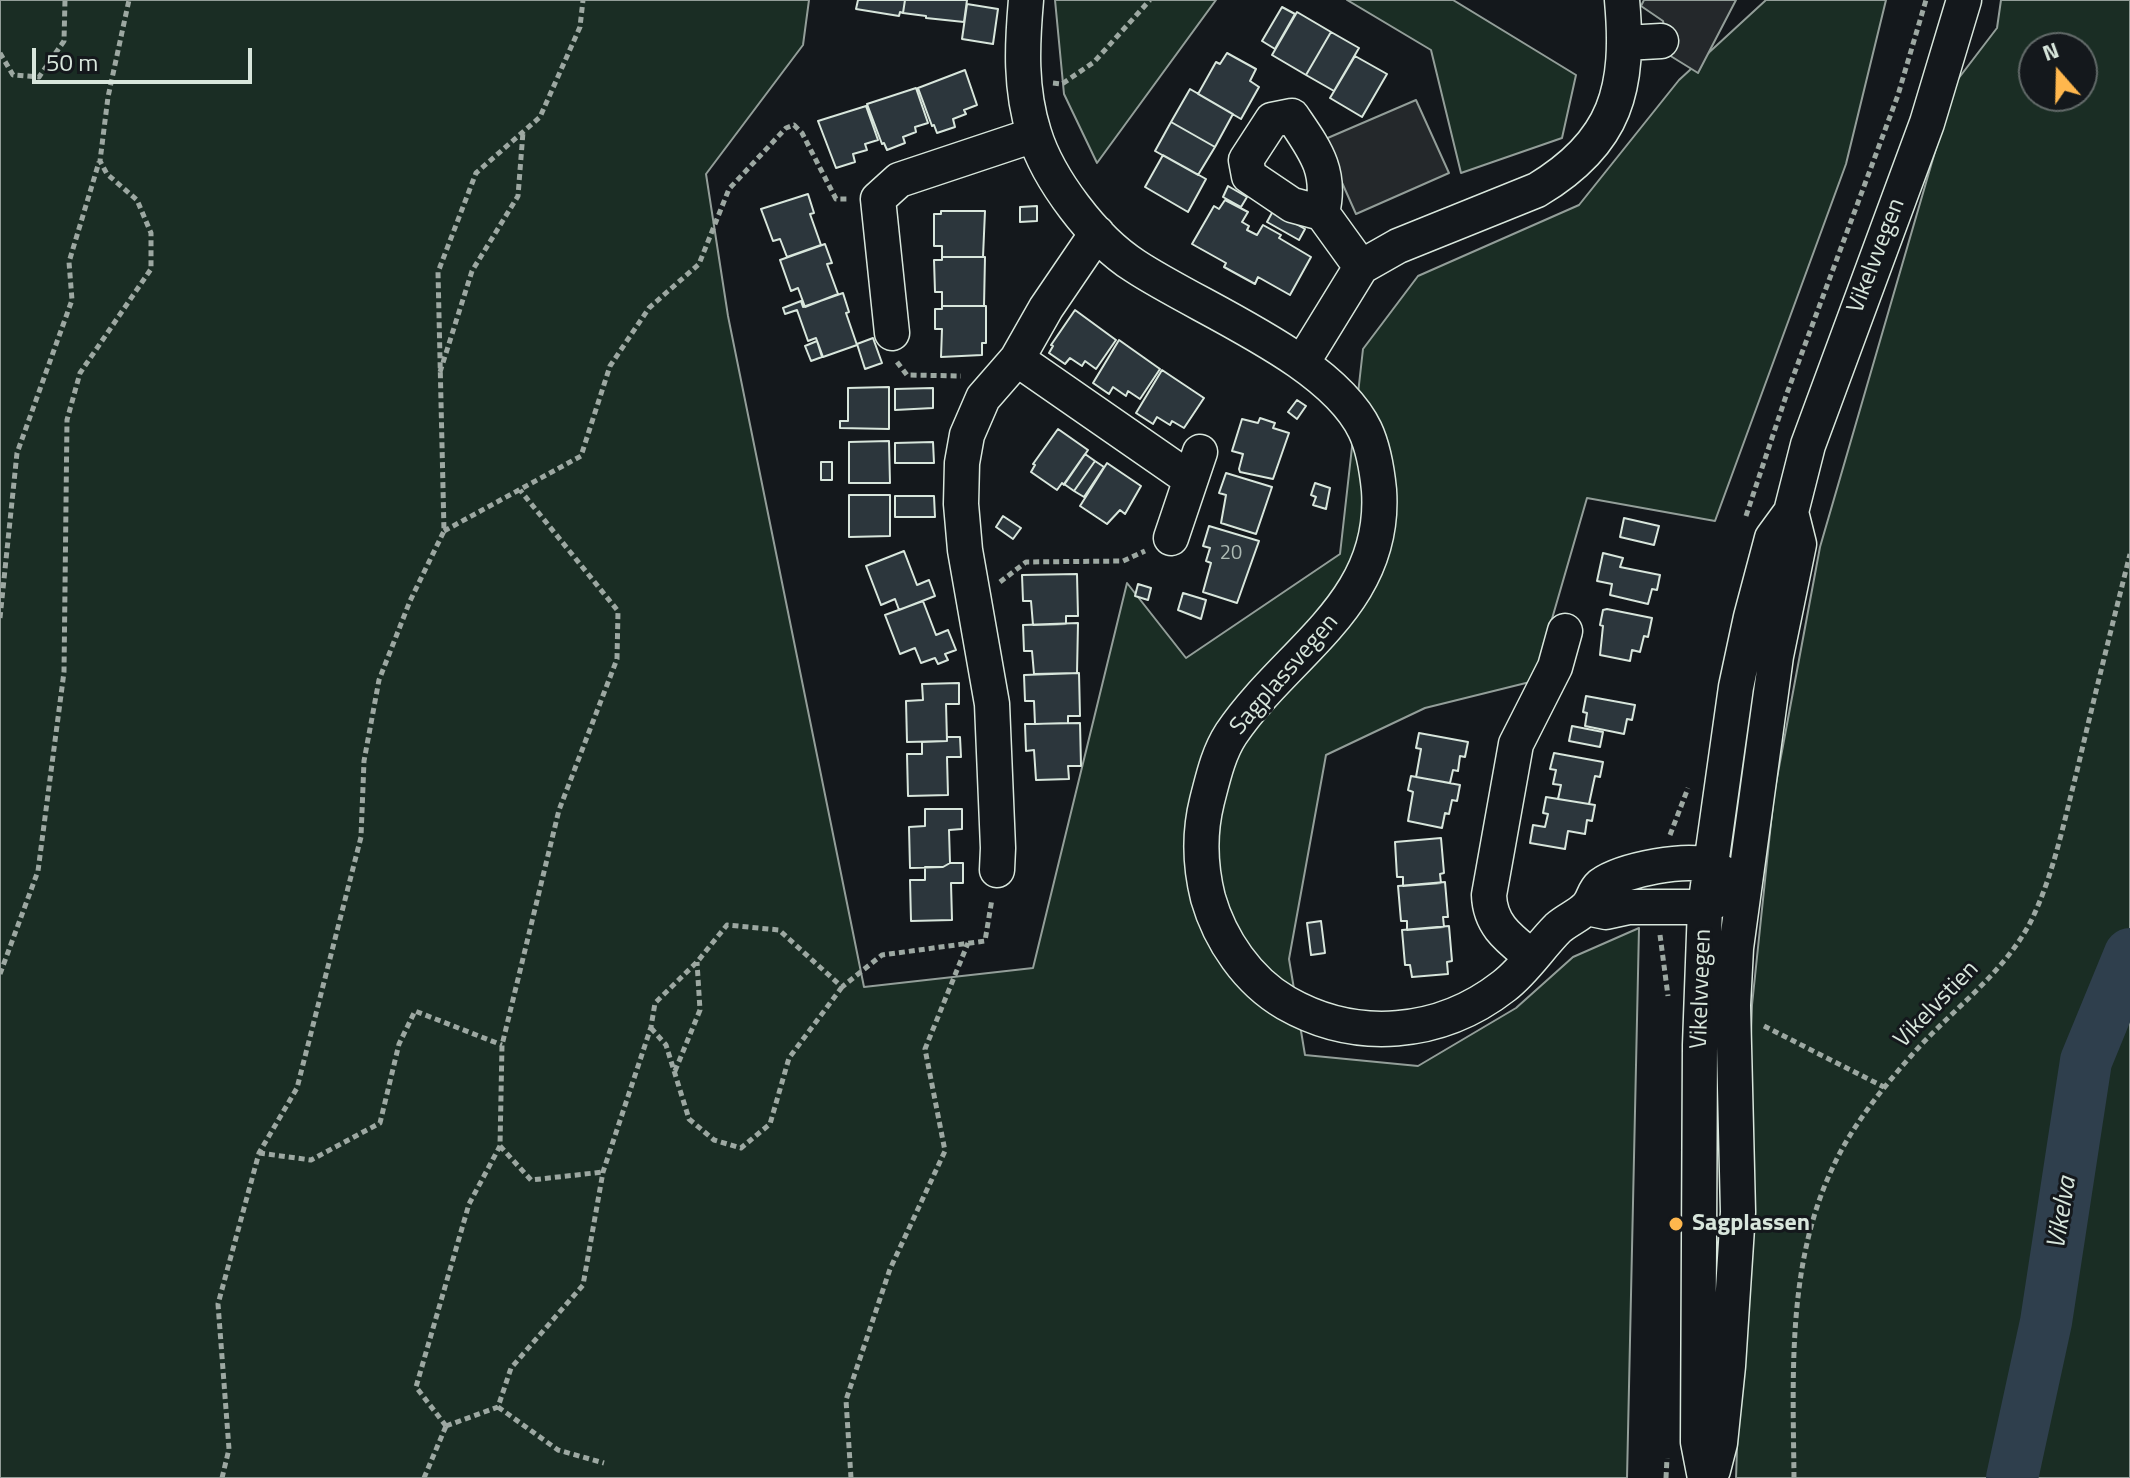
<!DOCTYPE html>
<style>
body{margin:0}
#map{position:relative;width:2130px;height:1478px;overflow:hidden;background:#14181c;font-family:"Titillium Web",sans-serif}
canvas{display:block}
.north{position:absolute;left:2018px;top:32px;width:80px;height:80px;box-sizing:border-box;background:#14181c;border:2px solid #626a69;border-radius:50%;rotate:340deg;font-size:22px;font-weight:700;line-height:32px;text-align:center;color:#d8e6dc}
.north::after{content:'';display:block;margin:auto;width:28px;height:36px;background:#ffb74d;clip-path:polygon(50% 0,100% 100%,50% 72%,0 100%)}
.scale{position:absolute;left:32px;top:48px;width:220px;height:36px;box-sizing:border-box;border:4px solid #d8e6dc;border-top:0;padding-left:10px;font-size:24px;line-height:28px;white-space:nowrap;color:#d8e6dc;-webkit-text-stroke:6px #14181c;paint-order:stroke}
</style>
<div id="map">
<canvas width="2130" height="1478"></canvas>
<div class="north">N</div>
<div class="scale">50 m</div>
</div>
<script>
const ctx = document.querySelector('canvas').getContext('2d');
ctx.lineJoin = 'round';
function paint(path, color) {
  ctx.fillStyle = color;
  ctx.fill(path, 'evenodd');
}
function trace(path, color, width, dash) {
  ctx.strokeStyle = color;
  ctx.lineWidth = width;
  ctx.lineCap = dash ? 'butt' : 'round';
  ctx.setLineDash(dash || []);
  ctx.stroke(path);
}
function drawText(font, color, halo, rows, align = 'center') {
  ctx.font = font + ' "Titillium Web",sans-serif';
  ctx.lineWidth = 6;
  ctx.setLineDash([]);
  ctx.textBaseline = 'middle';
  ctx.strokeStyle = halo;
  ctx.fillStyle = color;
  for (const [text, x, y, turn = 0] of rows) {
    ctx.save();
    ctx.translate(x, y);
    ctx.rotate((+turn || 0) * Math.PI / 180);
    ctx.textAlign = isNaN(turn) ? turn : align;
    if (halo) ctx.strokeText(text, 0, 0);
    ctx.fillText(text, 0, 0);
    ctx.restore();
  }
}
const green = new Path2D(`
 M0,0h809l-6,45 -97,129 22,142 136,671 169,-19 94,-385 59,75 154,-104 23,-205 55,-73 161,-71 100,-125 87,-80h120l-40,164 -131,357 -128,-23 -53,183 -109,27 -99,47 -37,204 16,96 113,11 98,-58 57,-51 66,-29 -12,550h-1627z
 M1055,0h161l-119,163 -33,-69z
 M1347,0h106l123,75 -14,63 -101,35 -30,-123z
 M2001,0h129v1478h-394l16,-473 22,-211 46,-247 135,-464 42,-55zM2034,48h48v48h-48z`);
paint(green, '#1a2d24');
trace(green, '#939e99', 2);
const parking = new Path2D(`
 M1644,0h92l-38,73 -29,-18 -6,-34 -22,-15z
 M1416,100l33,73 -93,41 -33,-74z`);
paint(parking, '#24282b');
trace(parking, '#939e99', 2);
trace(new Path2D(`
 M2012,1478l34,-156 40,-261 44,-107`), '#2f3f4d', 52);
const building = new Path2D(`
 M858,0h47l-2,13 -3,-1 -1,4 -43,-7z
 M905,0h62l-3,22 -38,-4v-2l-23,-3z
 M967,4l31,5 -5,35 -31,-5z
 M1282,7l13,7 -20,35 -13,-8z
 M1297,12l34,20 -25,43 -34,-20z
 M1331,32l28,16 -25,43 -28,-16z
 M1227,53l29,16 -6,12 9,6 -18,32 -43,-25 18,-32 4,2z
 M1355,56l32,18 -25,43 -32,-19z
 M965,70l12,35 -13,5 2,4 -13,5 2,8 -18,6 -3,-8 -2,1 -14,-38z
 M916,88l12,35 -13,4 1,5 -13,5 2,6 -18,7 -3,-7 -2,1 -15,-40z
 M1190,89l43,25 -18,33 -44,-25z
 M866,106l12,34 -13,4 2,6 -14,4 2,8 -19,6 -18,-47z
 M1171,122l44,25 -17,28 -43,-24z
 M1163,155l43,24 -18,33 -43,-25z
 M1228,186l19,11 -6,10 -18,-10z
 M808,194l6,19 -4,1 11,31 -34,12 -7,-18 -7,2 -12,-32z
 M1225,200l23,12 -6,10 7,4 -2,4 10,5 6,-10 18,10 -2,3 32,19 -21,38 -32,-18 -3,7 -31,-17 2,-4 -34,-19 22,-38 5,3z
 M1037,206v15l-17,1v-15z
 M941,211h44l-2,46h-41v-11h-8v-32h7z
 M1273,211l32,18 -6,11 -32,-18z
 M825,244l7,19 -5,1 11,30 -33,13 -7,-19 -7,3 -11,-31z
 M942,257h43l-1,49h-42v-14h-7l-1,-32h8z
 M843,293l6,19 -3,1 11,32 -34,12 -7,-19 -8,3 -11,-31 -12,4 -2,-6 18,-7 2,6z
 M942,306h44v37h-4v12l-41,2 1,-28h-7v-20h7z
 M1075,310l41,30 -20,29 -11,-8 -3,5 -12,-8 -5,6 -16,-11 4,-7 -2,-1z
 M873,338l9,25 -17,6 -8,-25z
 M1119,340l41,29 -20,30 -12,-8 -2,5 -13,-9 -4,7 -16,-11z
 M817,341l5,16 -11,4 -6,-15z
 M1162,370l42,28 -20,30 -12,-7 -2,4 -13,-8 -4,7 -17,-11z
 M889,387v42l-49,-1v-7h8v-33z
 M933,388v20l-38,2v-21z
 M1297,400l9,6 -9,13 -9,-7z
 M1260,418l15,5 -2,5 16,5 -16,46 -33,-7 -1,-3 4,-15 -11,-3 10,-32 16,4z
 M1058,429l30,21 -24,35 -2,-2 -5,7 -26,-18 4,-7 -2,-1z
 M889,441l1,42h-41v-41z
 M933,442l1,21h-39v-20z
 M1085,454l10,7 -21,30 -10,-7z
 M1095,461l9,6 -20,30 -10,-6z
 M821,462h11v18h-11z
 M1107,463l34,23 -16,28 -5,-4 -13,14 -27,-18z
 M1226,473l46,14 -16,47 -35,-11 5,-28 -7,-2z
 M1315,483l15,5 -4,21 -13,-4 3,-8 -5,-2z
 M849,495h41v41l-41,1z
 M895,496h39l1,21h-40z
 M1003,516l18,12 -8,11 -17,-12z
 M1624,518l35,8 -5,19 -34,-8z
 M1209,526l50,15 -22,62 -34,-11 8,-29 -5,-2 4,-13 -7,-2z
 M904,551l13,34 12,-5 6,16 -36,14 -4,-11 -14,6 -15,-39z
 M1603,553l20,5 -3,9 40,8 -3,15 -5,-1 -4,15 -38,-9 2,-11 -15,-3z
 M1077,574l1,42h-12v8l-33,1 -2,-24h-8l-1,-26z
 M1138,584l13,4 -3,12 -13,-4z
 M1183,593l23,7 -5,19 -23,-9z
 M923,601l13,34 12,-5 8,20 -11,4 3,6 -10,4 -3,-6 -14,5 -6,-15 -15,6 -15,-39z
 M1607,609l45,9 -4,19 -4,-1 -4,16 -8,-2 -2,11 -30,-6 3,-29 -3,-1 3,-15z
 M1078,623l-1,50 -43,1 -2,-23h-8l-1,-26z
 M1079,673l1,43h-12v7l-33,1 -1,-23h-9l-1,-26z
 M959,683v21h-13l1,37 -40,1 -1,-41 17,-1 -1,-16z
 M1586,696l49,9 -3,15 -5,-1 -3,15 -39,-8 2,-13 -4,-1z
 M1080,723l1,43h-13l1,13 -33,1 -2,-30 -8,1 -1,-27z
 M1572,726l31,6 -3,15 -31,-6z
 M1419,733l49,9 -3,15 -5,-1 -2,15 -5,-1 -3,13 -34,-6 5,-28 -5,-1z
 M947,737h13l1,20h-14l1,38 -40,1 -1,-42h15v-12l25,-1z
 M1554,753l49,9 -3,15 -5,-1 -6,28 -31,-5 3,-14 -8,-1 3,-14 -6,-1z
 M1411,776l49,9 -3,16 -5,-1 -3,14 -4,-1 -3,15 -34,-7 5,-29 -5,-2z
 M1546,797l49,8 -3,16 -5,-1 -2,14 -17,-3 -3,18 -35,-6 3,-18 12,2 3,-13 -5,-1z
 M925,809h37v20l-13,1 1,33 -7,4 -33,1 -1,-41 16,-1z
 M1441,838l3,35 -4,1 1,9 -38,3v-9h-6l-2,-35z
 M950,863h13v20h-12l1,37 -41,1 -1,-41h15v-13h18z
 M1445,882l3,35h-5l1,10 -37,3v-9h-6l-3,-35z
 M1321,921l4,32 -14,2 -4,-32z
 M1449,926l3,35 -5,1 1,12 -36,3 -2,-12h-5l-3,-35z`);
paint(building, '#2c363c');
trace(building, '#d8e6dc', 2);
const minor = new Path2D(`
 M1026,0c-4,45 -6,89 8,133 14,46 60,107 101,133 65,43 196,93 230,164 9,19 12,40 14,60 8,114 -92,161 -148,244 -13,20 -18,44 -24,67 -8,32 -7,65 1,97 12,42 40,83 78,105 70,40 154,33 218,-17 21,-16 35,-39 54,-58 9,-8 22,-13 29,-21 7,-7 6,-15 14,-22 21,-15 89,-29 112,-18 10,5 20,13 30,20
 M1625,43l36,-2
 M1322,213l-30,-8 -43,-29 -3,-16 26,-40 20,-4c23,34 40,55 30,97l39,54
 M892,333l-14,-134 21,-19 135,-45
 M1017,359l173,120
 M1302,363l59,-96 37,-21 139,-56c80,-48 93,-102 85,-190
 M1171,538l29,-86
 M997,870l1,-22 -6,-144 -27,-154 -4,-46 1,-41 5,-28 16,-37 34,-39 29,-51 51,-75
 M1587,908l19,4 23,-5h76l18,-10
 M1532,957c-22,-18 -42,-31 -43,-62l27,-151 39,-77 10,-36
 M1713,1470l7,-27 8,-77 10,-154 -5,-207 3,-57 40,-292 23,-112 -8,-32
 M1705,1478l-7,-36 2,-397 5,-138 31,-220 15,-70 21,-79 19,-26 17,-67 119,-322 37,-123`);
trace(minor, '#d8e6dc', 37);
trace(new Path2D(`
 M0,53l13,22 26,2 25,-36 1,-41
 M1053,83l9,1 32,-22 56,-62
 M897,362l10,13 54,1
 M440,372l32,-101 46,-75 5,-64
 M1746,516l41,-123 111,-298 28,-95
 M444,531l137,-75 29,-90 39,-58 50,-44 30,-75 57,-61 8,-3 8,8 34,66h14
 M1000,582l26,-20 97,-1 22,-10
 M0,618l17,-165 55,-153 -3,-38 30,-100
 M1670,835l18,-47
 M1660,935l8,61
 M0,974l38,-103 26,-199 3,-252 13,-47 71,-104v-36l-14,-33 -30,-26 -7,-13 8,-64 21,-97
 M1764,1026l120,61
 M651,1028l15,17 23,74 25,21 27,8 29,-24 19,-66 53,-71
 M675,1071l25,-61 -3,-48
 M500,1146l31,34 72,-8
 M259,1153l52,7 69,-37 19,-79 16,-33 87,34
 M498,1407l60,43 46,13
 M446,1426l-30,-39 53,-183 31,-58 2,-101 57,-235 58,-151 1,-48 -98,-121
 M446,1426l52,-19 13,-39 72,-83 20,-113 48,-145 4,-24 42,-41 30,-37 52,5 63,57 40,-32 103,-14 7,-42
 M222,1478l7,-29 -11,-145 41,-151 38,-65 64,-251 3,-76 15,-81 31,-79 34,-70 -6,-259 38,-99 64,-56 40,-90 3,-27
 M424,1478l22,-52
 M851,1478l-5,-78 44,-131 55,-118 -20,-102 43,-106
 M1666,1478l1,-20
 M1794,1478c-1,-103 -7,-213 38,-309 19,-42 49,-79 79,-113 40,-46 92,-81 120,-135 23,-47 33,-100 46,-150 17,-73 35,-145 53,-217`), '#9da8a2', 5, [6, 4]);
trace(minor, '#14181c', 34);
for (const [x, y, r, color] of [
 [1676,1224,8,"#ffb74d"]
]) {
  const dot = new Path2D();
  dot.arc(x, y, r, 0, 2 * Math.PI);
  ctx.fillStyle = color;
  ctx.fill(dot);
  trace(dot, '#14181c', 3);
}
drawText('20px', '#adbab4', null, [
 ["20",1231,554]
]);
drawText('24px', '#d8e6dc', '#14181c', [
 ["Vikelvvegen",1877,256,-69],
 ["Sagplassvegen",1285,675,-49],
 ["Vikelvvegen",1702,989,-88],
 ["Vikelvstien",1937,1005,-46]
]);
drawText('bold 24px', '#d8e6dc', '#14181c', [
 ["Sagplassen",1692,1224]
], 'left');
drawText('italic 26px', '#d8e6dc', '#14181c', [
 ["Vikelva",2063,1213,-81]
]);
</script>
